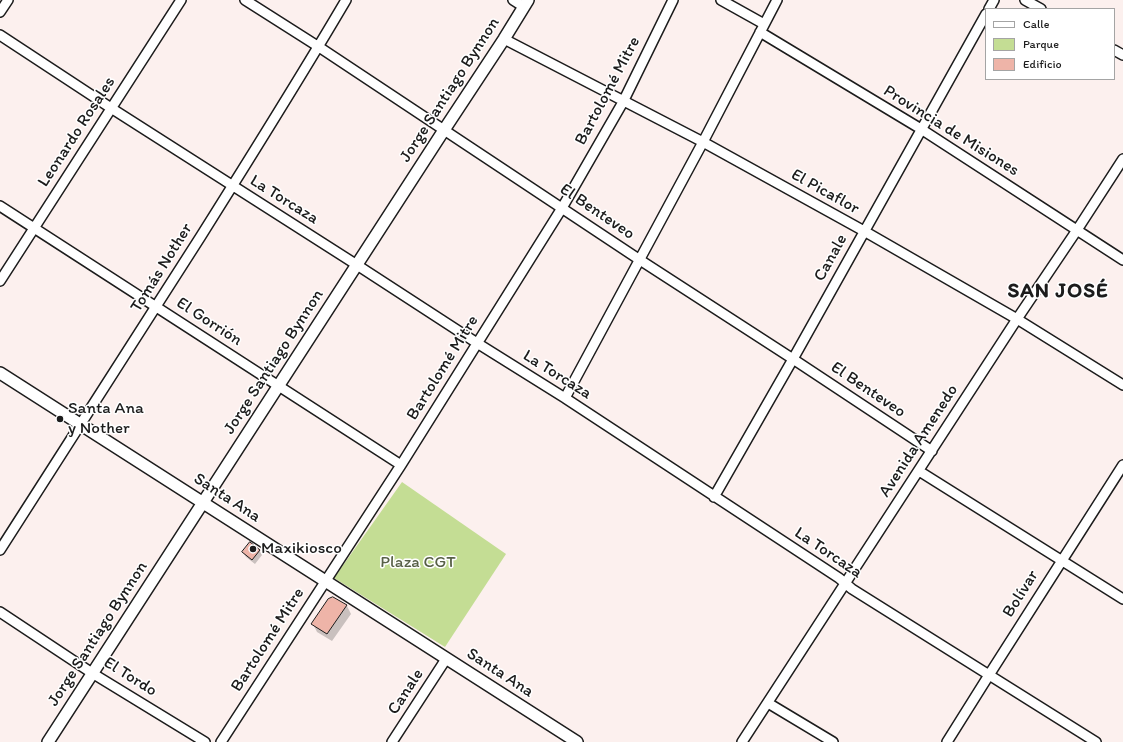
<!DOCTYPE html>
<meta charset="utf-8">
<style>
body{margin:0}
#map{position:relative;width:1123px;height:742px;overflow:hidden;background:#fcf0ee;font-family:Itim,sans-serif}
canvas{display:block}
.legend{position:absolute;left:985px;top:8px;width:130px;height:72px;box-sizing:border-box;background:#fff;border:1px solid #a4a4a4;margin:0;padding:5px 7px;list-style:none;font-size:12px;color:#1c1c1c}
.legend li{display:flex;align-items:center;gap:8px;height:20px}
.legend b{width:20px;border:1px solid #a4a4a4}
</style>
<div id="map">
<canvas width="1123" height="742"></canvas>
<ul class="legend">
<li><b style="height:5px;background:#fff"></b>Calle</li>
<li><b style="height:11px;background:#c4dd94"></b>Parque</li>
<li><b style="height:11px;background:#eeb4a8"></b>Edificio</li>
</ul>
</div>
<script>
const ctx = document.querySelector('canvas').getContext('2d');
ctx.lineJoin = 'round';
function paint(path, color) {
  ctx.fillStyle = color;
  ctx.fill(path, 'evenodd');
}
function trace(path, color, width, dash) {
  ctx.strokeStyle = color;
  ctx.lineWidth = width;
  ctx.lineCap = dash ? 'butt' : 'round';
  ctx.setLineDash(dash || []);
  ctx.stroke(path);
}
function drawText(font, color, halo, rows, align = 'center') {
  ctx.font = font + ' Itim,sans-serif';
  ctx.lineWidth = 3;
  ctx.setLineDash([]);
  ctx.textBaseline = 'middle';
  ctx.strokeStyle = halo;
  ctx.fillStyle = color;
  for (const [text, x, y, turn = 0] of rows) {
    ctx.save();
    ctx.translate(x, y);
    ctx.rotate((+turn || 0) * Math.PI / 180);
    ctx.textAlign = isNaN(turn) ? turn : align;
    if (halo) ctx.strokeText(text, 0, 0);
    ctx.fillText(text, 0, 0);
    ctx.restore();
  }
}
paint(new Path2D(`
 M402,482l104,72 -61,93 -111,-69z`), '#c4dd94');
paint(new Path2D(`
 M259,550l3,5 -7,9 -9,-7 -3,-5z
 M333,598l14,8 4,8 -19,27 -15,-9 -4,-8z`), '#0003');
const building = new Path2D(`
 M250,542l10,8 -8,10 -10,-8z
 M333,597l14,8 -20,29 -16,-10 17,-25z`);
paint(building, '#eeb4a8');
trace(building, '#1c1c1c', 1);
const minor = new Path2D(`
 M245,0l74,47 321,213 153,99 139,92
 M513,0l11,7
 M721,0l43,24
 M1025,0l16,9
 M989,9l5,-9
 M0,12l8,-12
 M760,32l161,97 202,131
 M0,35l111,73 246,157 120,78 88,55 274,180 13,11 244,153
 M504,39l199,103 161,89 153,88 106,66
 M1114,50l9,5
 M0,206l401,259
 M0,281l181,-281
 M565,398l138,-256 74,-142
 M919,471l204,128
 M714,497l79,-138 193,-345
 M0,550c67,-104 134,-209 201,-314 49,-78 98,-156 145,-236
 M0,612l92,61 113,69
 M768,703l65,39
 M221,742l180,-277 161,-257 61,-106 50,-102
 M392,742l54,-83
 M742,742l275,-423 60,-89 46,-71
 M947,742l42,-67 134,-210`);
const tertiary = new Path2D(`
 M0,373l577,369
 M48,742l396,-612 60,-91 24,-39`);
trace(minor, '#1c1c1c', 12);
trace(tertiary, '#1c1c1c', 14);
trace(minor, '#fff', 9);
trace(tertiary, '#fff', 11);
for (const [x, y, r, color] of [
 [60,419,4,"#1c1c1c"],
 [253,549,4,"#1c1c1c"]
]) {
  const dot = new Path2D();
  dot.arc(x, y, r, 0, 2 * Math.PI);
  ctx.fillStyle = color;
  ctx.fill(dot);
  trace(dot, '#fff', 1.5);
}
drawText('17px', '#1c1c1c', '#fff', [
 ["Jorge Santiago Bynnon",450,90,-57],
 ["Bartolomé Mitre",608,91,-62],
 ["Provincia de Misiones",951,131,32],
 ["Leonardo Rosales",77,132,-57],
 ["El Picaflor",825,192,29],
 ["La Torcaza",284,200,32],
 ["El Benteveo",597,212,34],
 ["Canale",831,258,-61],
 ["Tomás Nother",162,268,-58],
 ["El Gorrión",209,322,33],
 ["Jorge Santiago Bynnon",274,362,-57],
 ["Bartolomé Mitre",443,368,-58],
 ["La Torcaza",557,375,32],
 ["El Benteveo",868,390,34],
 ["Avenida Amenedo",919,441,-57],
 ["Santa Ana",227,498,33],
 ["La Torcaza",828,553,34],
 ["Bolívar",1021,594,-58],
 ["Jorge Santiago Bynnon",98,634,-57],
 ["Bartolomé Mitre",268,640,-57],
 ["Santa Ana",500,673,33],
 ["El Tordo",130,677,32],
 ["Canale",406,692,-57]
]);
drawText('17px', '#1c1c1c', '#fff', [
 ["Santa Ana",68,409],
 ["y Nother",68,429],
 ["Maxikiosco",261,549]
], 'left');
drawText('17px', '#576046', '#fff', [
 ["Plaza CGT",418,563]
]);
ctx.letterSpacing = '1px';
drawText('bold 21px', '#1c1c1c', '#fff', [
 ["SAN JOSÉ",1058,292]
]);
ctx.letterSpacing = '0px';
</script>
